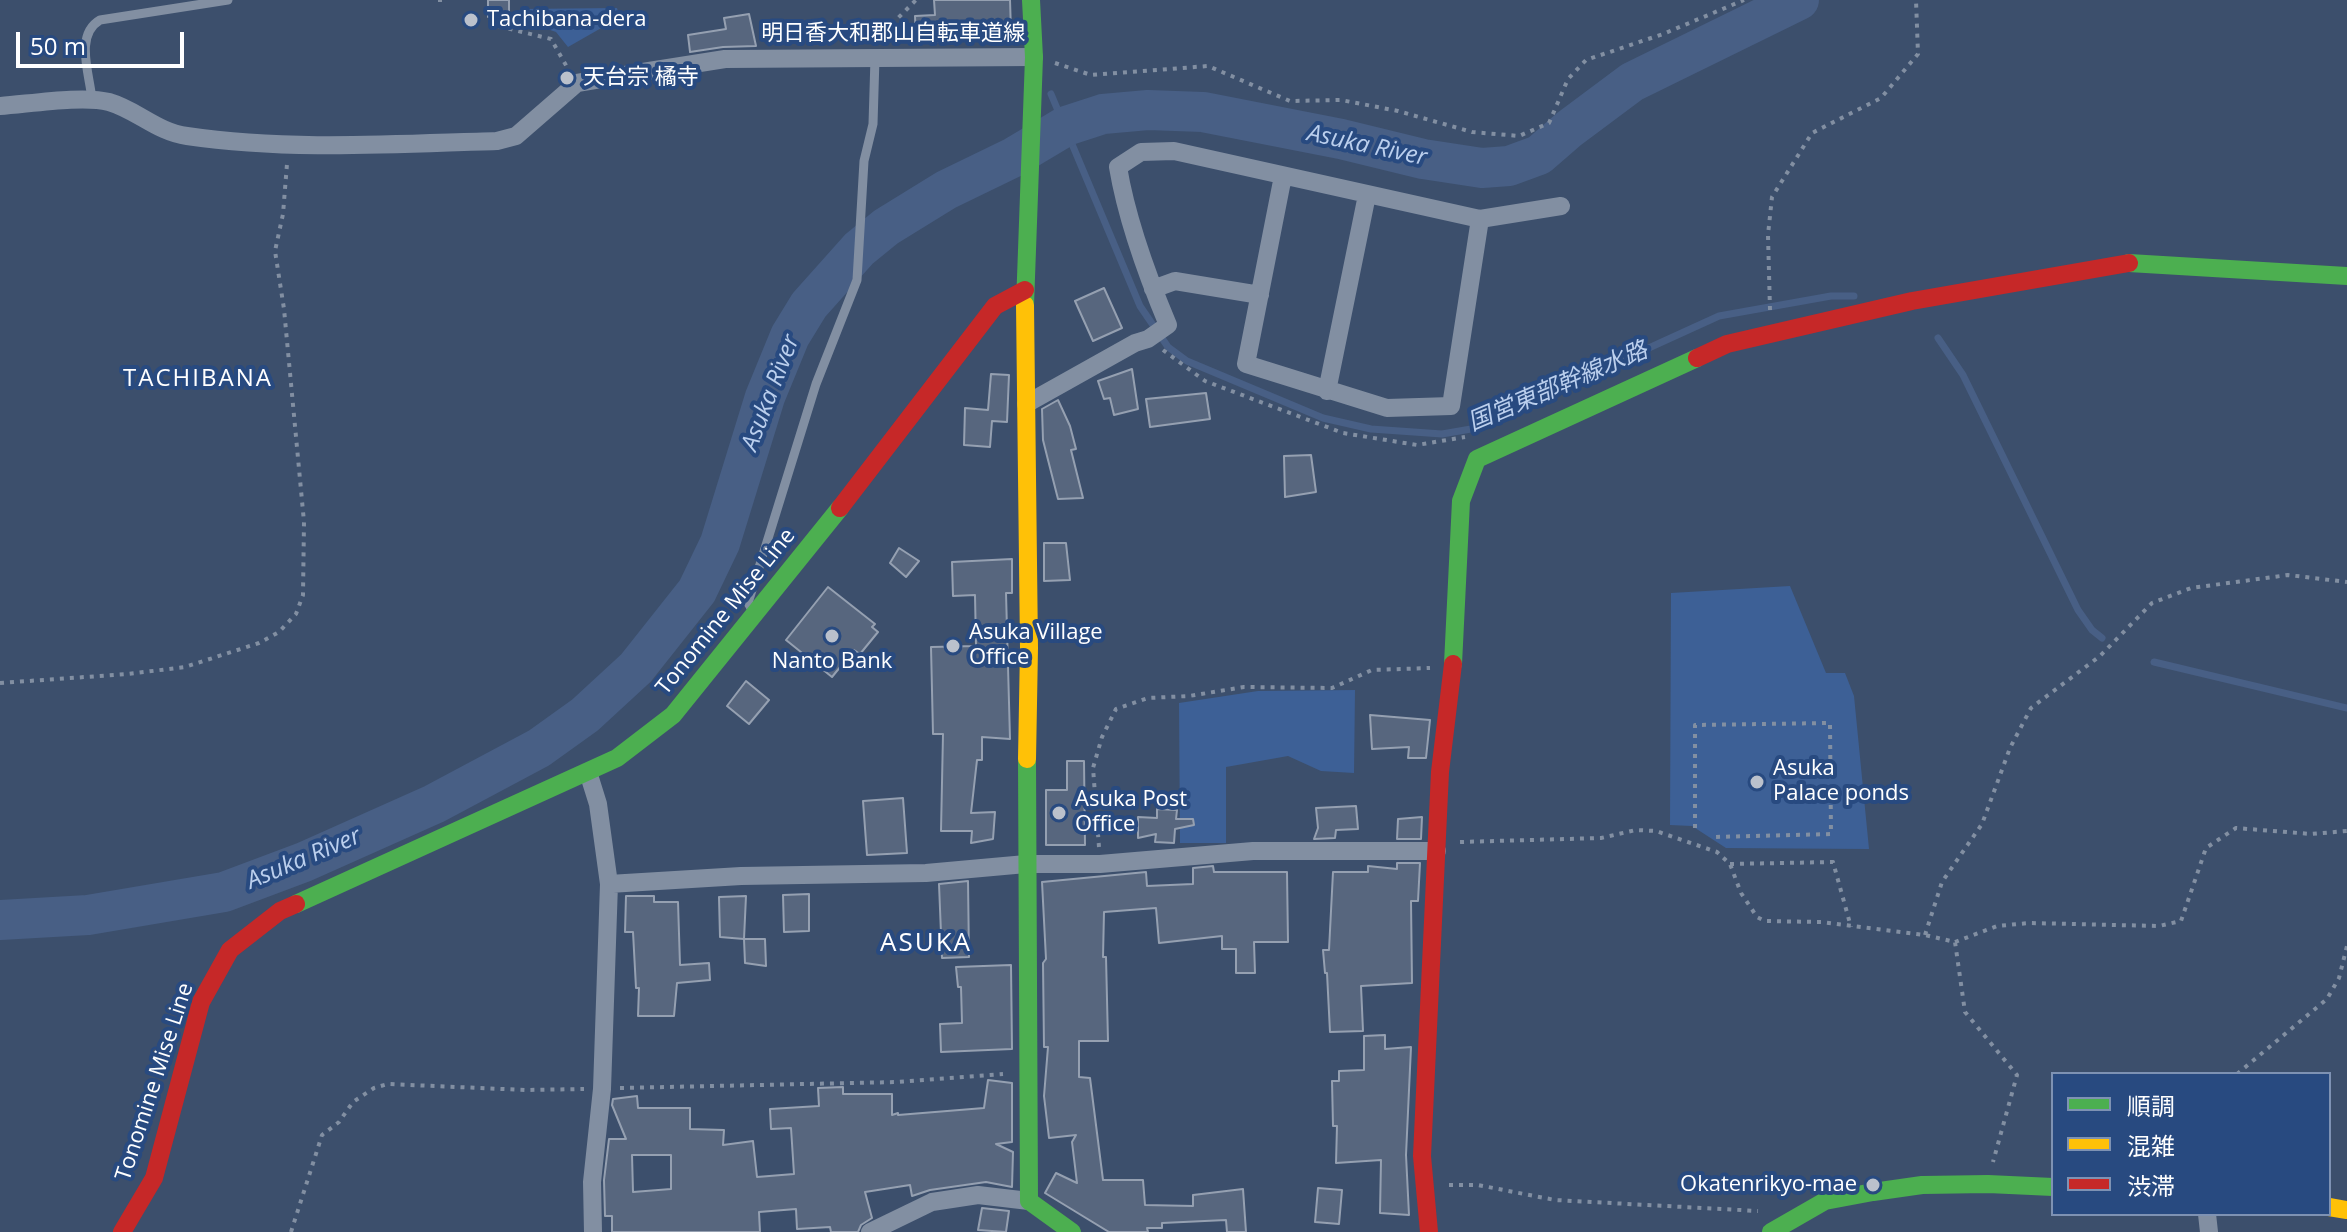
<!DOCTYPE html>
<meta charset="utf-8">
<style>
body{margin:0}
#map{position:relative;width:2347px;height:1232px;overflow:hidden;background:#3c4f6c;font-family:"Open Sans","Noto Sans JP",sans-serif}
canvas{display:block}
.legend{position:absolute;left:2051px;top:1072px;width:280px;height:144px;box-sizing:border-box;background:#284a80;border:2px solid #7e92b3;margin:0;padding:10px 14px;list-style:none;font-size:24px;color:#fff}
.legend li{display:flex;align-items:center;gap:16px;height:40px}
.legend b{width:40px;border:2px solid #7e92b3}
.scale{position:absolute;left:16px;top:32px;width:168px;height:36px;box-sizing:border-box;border:4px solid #fff;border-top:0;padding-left:10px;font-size:24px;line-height:28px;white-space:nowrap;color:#fff;-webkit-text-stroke:6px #284a80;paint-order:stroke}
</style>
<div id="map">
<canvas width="2347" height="1232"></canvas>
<ul class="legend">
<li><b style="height:10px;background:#4caf50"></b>順調</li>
<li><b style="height:10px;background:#ffc107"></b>混雑</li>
<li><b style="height:10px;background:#c62828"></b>渋滞</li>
</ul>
<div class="scale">50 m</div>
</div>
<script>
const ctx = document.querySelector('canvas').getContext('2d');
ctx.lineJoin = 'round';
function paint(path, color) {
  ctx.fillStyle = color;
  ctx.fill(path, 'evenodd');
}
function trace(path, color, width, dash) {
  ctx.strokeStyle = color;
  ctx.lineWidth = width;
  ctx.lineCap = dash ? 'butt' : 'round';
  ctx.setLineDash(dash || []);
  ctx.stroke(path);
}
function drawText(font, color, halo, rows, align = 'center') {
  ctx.font = font + ' "Open Sans","Noto Sans JP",sans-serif';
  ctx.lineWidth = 8;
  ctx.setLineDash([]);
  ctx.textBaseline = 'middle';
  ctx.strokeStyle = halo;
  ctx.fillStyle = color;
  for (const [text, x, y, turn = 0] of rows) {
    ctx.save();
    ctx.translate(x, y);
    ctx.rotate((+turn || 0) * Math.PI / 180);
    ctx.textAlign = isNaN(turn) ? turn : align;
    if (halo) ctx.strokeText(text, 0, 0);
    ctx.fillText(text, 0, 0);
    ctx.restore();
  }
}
paint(new Path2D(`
 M617,8l2,7 -2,4 -49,28 -12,-15 -38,-13v-8l3,-2z
 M1790,586l36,87h19l9,23 15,153 -143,-1 -34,-22 -22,-1 1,-232z
 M1355,690l-1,83 -33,-2 -33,-15 -62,11v76h-46l-1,-140 79,-12z`), '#3d6096');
trace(new Path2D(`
 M1051,94l89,212 28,41 19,14 136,57 48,11 71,5 29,-5 248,-113 112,-20h23
 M1938,338l25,37 115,235 14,20 10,8
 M2154,662l193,46`), '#485f85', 7);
trace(new Path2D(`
 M0,920l88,-5 136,-23 80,-30 130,-58 105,-56 46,-33 51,-47 61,-77 23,-48 45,-146 25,-61 19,-31 50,-56 27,-22 60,-37 68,-33 52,-31 37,-12 45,-4 55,2 138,27 82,20 59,9 27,-2 30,-11 30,-26 63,-47 167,-82`), '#485f85', 40);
const building = new Path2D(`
 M488,0h21v17h-21z
 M934,0h76l1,31 -67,1v9l-28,1 -1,-26 20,-1z
 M749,14l7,32 -33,1 -33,5 -2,-17 38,-6 -2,-11z
 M1104,288l18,40 -29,13 -18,-40z
 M1132,369l6,40 -24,6 -4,-17 -6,1 -6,-18z
 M991,374l18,1 -2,47 -15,-1 -2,26 -26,-2 1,-37 23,2z
 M1206,393l4,26 -60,8 -4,-28z
 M1058,400l12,26 6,23 -5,1 12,48 -25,1 -11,-43 -4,-16 -1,-31z
 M1311,455l5,37 -31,5 -1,-41z
 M1044,543h22l4,37 -26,1z
 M899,548l20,13 -13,16 -16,-14z
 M1012,559v34h-6l4,146 -28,-2v23h-5l-6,53 24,-1 -2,27 -22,4 1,-12h-31l2,-97h-10l-2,-87 45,-1 -1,-51 -22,1 -1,-34z
 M828,587l47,37 -3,3 6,5 -18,22 -6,-4 -22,27 -46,-37z
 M746,681l23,19 -20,24 -22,-18z
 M1370,715l60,5 -4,38h-18l1,-11 -37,2z
 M1067,761h17l1,84h-39v-55h21z
 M903,798l4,55 -40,2 -4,-54z
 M1356,806l2,23 -22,1 -1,8 -21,1 4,-11 -2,-20z
 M1157,809l20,1 -1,9h17l1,6 -19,4 -1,14 -19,-1 1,-8 -18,4v-21l19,1z
 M1422,817l-1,22h-24l1,-20z
 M1397,863h23l-2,38h-7l1,82 -51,3 2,45 -33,1 -3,-59h-2l-2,-23h6l4,-78h35v-6l29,3z
 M1213,866l1,6h73l1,70h-34l1,31h-19v-24h-14v-13l-63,7 -3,-35 -52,4 -1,45h3l2,84h-29v36l11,1 13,102h40l2,25 48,1v-11l50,-6 3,43h-19l-1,-12 -64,3v5h-15l1,4h-39l-64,-39 11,-20 21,10 -5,-41 4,-7 -27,3 -5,-42 4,-49h-4l-1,-84 3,-4 -4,-77 104,-10 1,14 46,-2v-16z
 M968,881l1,76 -27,1 -3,-74z
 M809,894v37l-25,1 -1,-37z
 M626,896h28v6h24l2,63 29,-2 1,17 -33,3 -3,33h-36l1,-28h-3l-3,-56h-8z
 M746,896l-2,43 -24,-2 -1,-40z
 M744,939h21l1,27 -21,-3z
 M1011,965l1,84 -71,3 -1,-28 22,-1 -1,-36h-3l-2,-20z
 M1385,1035v14l26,-2 -5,108 3,60 -29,-2 1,-53 -45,3 1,-37h-4l-1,-45h7v-10l25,-1v-34z
 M988,1080l24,3v59l-16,2 17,8 -1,35 -26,-5 -56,8 -18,6 -2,-11 -45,7 7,26 -11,7 -3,7h-27l-1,-5 -33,2 -1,-20 -37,3 1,20h-148v-16h-7l-1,-36 5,-41h17l-14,-34 1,-6 24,-3 1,12h52v21l34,1 -1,15 30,-4 4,36 37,-3 -3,-46 -20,1 -1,-20 49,-3 -1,-18 25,-1v7h49v21l6,-2v2l86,-7zM632,1155h39v34l-38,3z
 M1318,1188l24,2 -3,34 -24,-2z
 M982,1208l27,3 -3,21 -28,-2z`);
paint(building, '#57667e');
trace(building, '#95a0b1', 2);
trace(new Path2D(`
 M440,2v-2
 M497,17l1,9 53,13 16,28
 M881,41l4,-10 31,-31
 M1055,63l36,12 117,-9 82,35 51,-1 57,11 74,21 47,4 30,-13 19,-44 18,-19 77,-26 81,-34
 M1770,310l-2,-75 4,-38 40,-64 69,-35 37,-44 -2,-54
 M1163,350l42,31 138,52 74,12 48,-8
 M0,683l128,-9 57,-7 74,-24 20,-11 17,-18 7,-19 1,-73 -20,-213 -9,-58 8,-37 4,-50
 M1695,828v-103l135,-2 1,111 -116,3
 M1460,842l141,-4 35,-8 20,1 61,21 13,12 11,29 16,24 8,4 56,1 104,13 30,7 10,70 52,63 -24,87
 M1099,847l-6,-79 9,-31 14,-28 32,-11 41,-2 55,-9 88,1 40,-18 58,-2
 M1730,864l103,-2 18,65
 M1925,935l17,-53 40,-58 28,-76 21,-40 69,-52 52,-53 39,-15 97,-13 59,7
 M1955,942l42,-16 32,-3 130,3 22,-5 25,-73 30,-20 75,6 36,-3
 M2237,1074l90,-75 12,-21 8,-32
 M620,1088l278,-6 105,-8
 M1449,1185h29l77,15 203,11
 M291,1232l31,-97 17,-13 14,-20 21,-14 14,-4 138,6 58,-1`), '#828fa2', 4, [4, 6]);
trace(new Path2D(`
 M92,100c-2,-25 -18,-65 8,-80l128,-20
 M751,608l-3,-5 68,-219 41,-104 7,-119 9,-37 2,-66`), '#828fa2', 9);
trace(new Path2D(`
 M0,106c29,-2 83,-11 109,-4 28,8 48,30 78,34 102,15 206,8 310,5l19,-5 61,-53 72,-12 76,-12 309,-2
 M1283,176l-37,188 141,44 64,-2 29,-187
 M1153,289l22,-8 85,14
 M1327,391l40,-196
 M1026,404l109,-61 13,-4 20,-14c-21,-50 -41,-104 -50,-158l23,-15 33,-1 306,68 81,-13
 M588,772l10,32 11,80 -7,205 -10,93 1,50
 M609,884l132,-8 185,-3 100,-9h74l153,-13h184
 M2207,1214l2,18
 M870,1232l62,-30 46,-7 51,6`), '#828fa2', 18);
trace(new Path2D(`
 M2129,263l218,13
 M1025,305l9,-248 -3,-57
 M1453,664l8,-163 16,-42 220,-101
 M1027,759l2,442 43,31
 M296,904l321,-146 56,-43 167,-207
 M1771,1232l54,-31 48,-9 49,-7 66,-1 65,3`), '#4caf50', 18);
trace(new Path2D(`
 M1025,305l4,343 -2,111
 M2329,1207l18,3`), '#ffc107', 18);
trace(new Path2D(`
 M1697,358l30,-14 185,-43 217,-38
 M840,508l155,-202 30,-16
 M122,1232l32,-54 47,-176 29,-52 50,-39 16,-7
 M1429,1232l-7,-76 18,-384 13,-108`), '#c62828', 18);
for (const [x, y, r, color] of [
 [471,20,8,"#bbc1cc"],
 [567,78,8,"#bbc1cc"],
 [832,636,8,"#bbc1cc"],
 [953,646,8,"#bbc1cc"],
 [1757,782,8,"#bbc1cc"],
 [1059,813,8,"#bbc1cc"],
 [1873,1185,8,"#bbc1cc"]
]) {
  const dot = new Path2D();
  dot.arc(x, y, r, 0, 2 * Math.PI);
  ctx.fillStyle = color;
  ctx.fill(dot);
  trace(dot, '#284a80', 3);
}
drawText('22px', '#fff', '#284a80', [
 ["Tachibana-dera",487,20],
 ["天台宗 橘寺",583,78],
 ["Asuka Village",969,633],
 ["Office",969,658],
 ["Nanto Bank",832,662,"center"],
 ["Asuka",1773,769],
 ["Palace ponds",1773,794],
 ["Asuka Post",1075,800],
 ["Office",1075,825],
 ["Okatenrikyo-mae",1857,1185,"right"]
], 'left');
drawText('22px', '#fff', '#284a80', [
 ["明日香大和郡山自転車道線",893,34],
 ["Tonomine Mise Line",726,612,-51],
 ["Tonomine Mise Line",155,1082,-72]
]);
drawText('italic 24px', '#bbcfed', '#284a80', [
 ["Asuka River",1367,146,12],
 ["国営東部幹線水路",1558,387,-23],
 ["Asuka River",771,393,-69],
 ["Asuka River",304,859,-23]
]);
ctx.letterSpacing = '2px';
drawText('24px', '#fff', '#284a80', [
 ["TACHIBANA",198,379]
]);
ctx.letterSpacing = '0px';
ctx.letterSpacing = '2px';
drawText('26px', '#fff', '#284a80', [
 ["ASUKA",926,944]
]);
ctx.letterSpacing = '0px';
</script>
